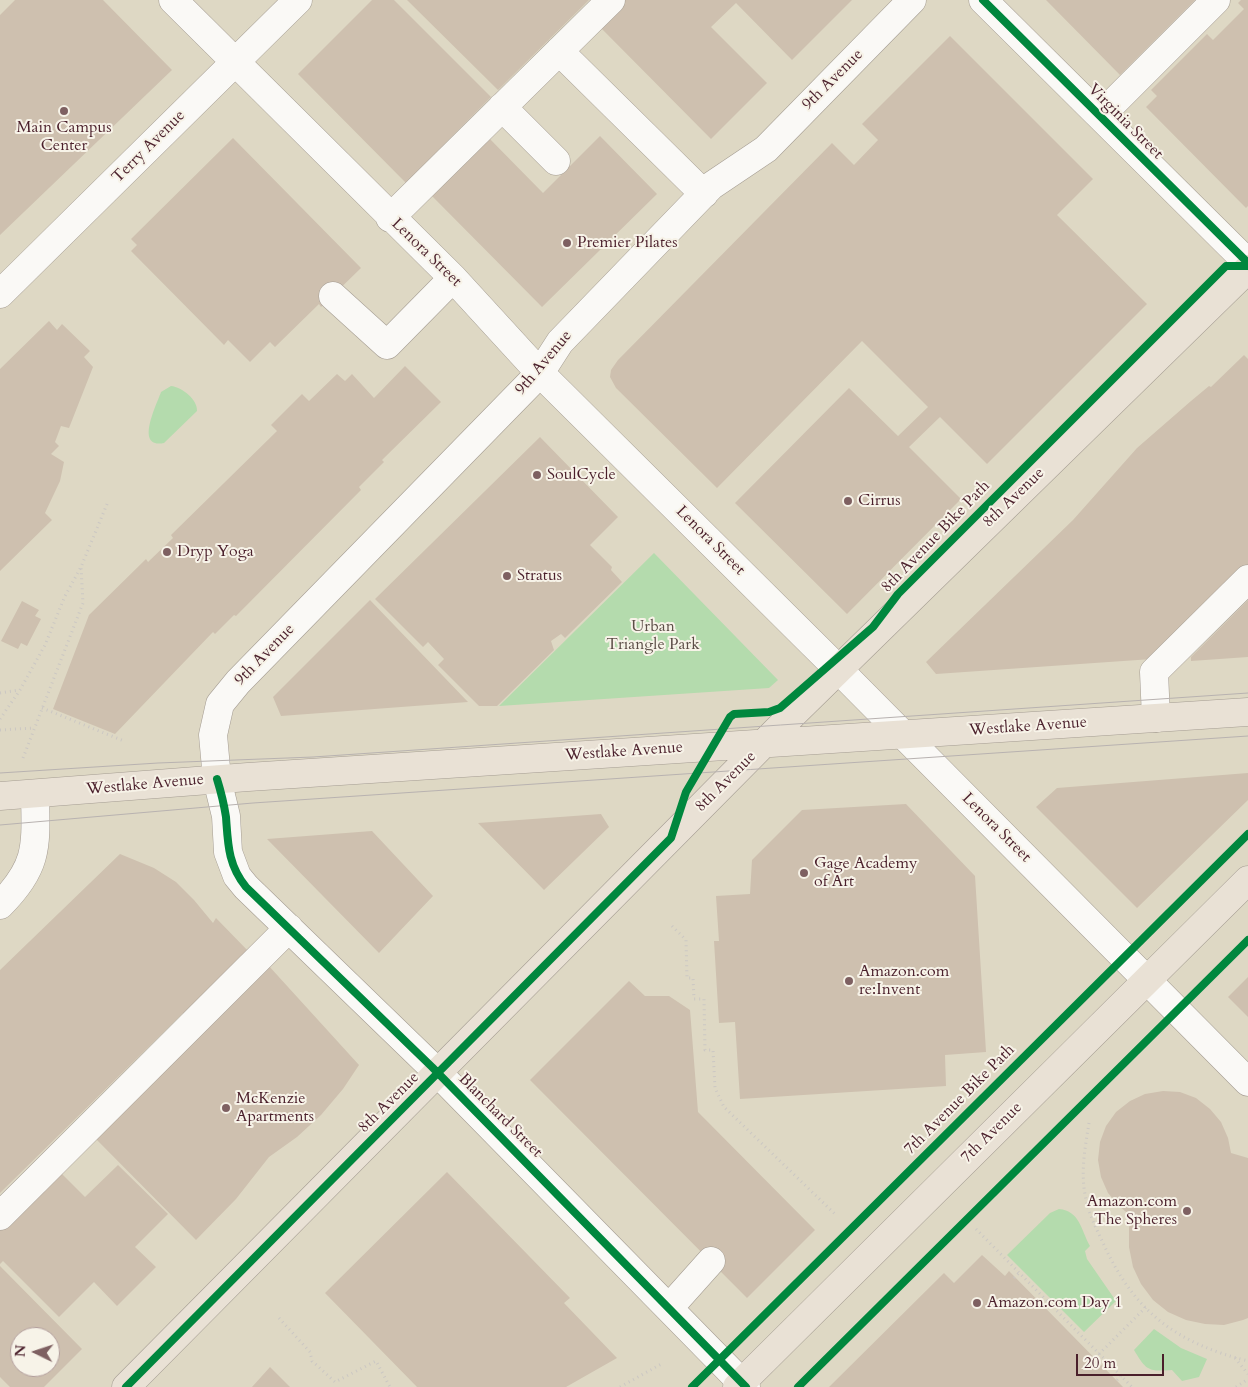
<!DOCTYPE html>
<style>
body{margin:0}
#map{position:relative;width:1248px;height:1387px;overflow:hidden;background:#ded8c4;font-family:Cardo,serif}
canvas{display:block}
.north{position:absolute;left:10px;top:1327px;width:50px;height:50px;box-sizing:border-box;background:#f7f3e8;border:1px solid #b29e9c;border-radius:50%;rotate:274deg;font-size:14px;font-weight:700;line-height:20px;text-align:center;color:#4a1f2b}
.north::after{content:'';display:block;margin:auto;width:18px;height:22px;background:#7e6061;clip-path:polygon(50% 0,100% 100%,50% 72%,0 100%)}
.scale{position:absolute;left:1076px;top:1354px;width:88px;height:22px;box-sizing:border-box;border:2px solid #4a1f2b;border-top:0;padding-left:6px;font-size:15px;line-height:18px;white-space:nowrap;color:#4a1f2b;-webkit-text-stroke:4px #f7f3e8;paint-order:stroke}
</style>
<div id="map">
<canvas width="1248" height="1387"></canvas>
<div class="north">N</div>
<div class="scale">20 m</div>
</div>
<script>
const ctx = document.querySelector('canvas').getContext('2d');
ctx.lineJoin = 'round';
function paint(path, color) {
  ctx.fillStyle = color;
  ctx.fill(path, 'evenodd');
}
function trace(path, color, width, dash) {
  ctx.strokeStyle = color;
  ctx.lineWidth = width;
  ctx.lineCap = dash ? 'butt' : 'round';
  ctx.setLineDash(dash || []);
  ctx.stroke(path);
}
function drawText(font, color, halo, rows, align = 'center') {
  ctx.font = font + ' Cardo,serif';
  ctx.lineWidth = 4;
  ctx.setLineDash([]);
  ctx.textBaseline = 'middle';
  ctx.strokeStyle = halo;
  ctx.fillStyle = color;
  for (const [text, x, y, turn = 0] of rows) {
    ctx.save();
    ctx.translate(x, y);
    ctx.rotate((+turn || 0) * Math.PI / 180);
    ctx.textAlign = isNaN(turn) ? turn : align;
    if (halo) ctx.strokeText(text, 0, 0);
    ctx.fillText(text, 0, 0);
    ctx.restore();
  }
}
paint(new Path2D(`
 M171,386c11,1 27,14 26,25l-33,32c-30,6 -7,-39 -3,-51z
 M654,553l124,127 -9,8 -270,18z
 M1059,1209c21,2 22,21 31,37l-5,5 2,8 29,42 -32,31 -77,-77 43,-42z
 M1154,1329l27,19 26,11 -8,18 -17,4 -10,-11c-24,2 -26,0 -38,-20z`), '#b4dbad');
paint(new Path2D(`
 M15,0h88l69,70 -172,165v-220z
 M372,0h22l97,97 -85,86 -108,-109z
 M407,0h182l-91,90z
 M625,0h227l-60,60 -56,-57 -25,24 56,56 -56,56 -112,-113z
 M1046,0h149l-75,75z
 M1241,0h7v206l-2,2 -100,-101 11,-11 -6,-6 56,-56 6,6 31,-31 -6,-6z
 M950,36l143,143 -36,36 90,89 -160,160 -47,-47 -31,30 52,52 -114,115 -112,-111 114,-115 49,48 30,-29 -66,-66 -145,147 -101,-100 -6,-11 1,-7 7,-10 214,-217 22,22 24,-25 -16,-16z
 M487,136l56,57 57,-57 57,58 -115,113 -110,-111z
 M233,138l128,130 -40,39 -2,-3 -44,43 -5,-5 -20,20 -22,-22 -4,5 -93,-94 6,-6 -6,-6z
 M49,321l8,9 5,-6 28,27 -6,6 9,10 -24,61 -8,-2 -6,16 4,4 -8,8 13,8 -4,19 -15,32 7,7 -52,51v-202z
 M1244,355l4,4v206l-96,94 -216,15 -10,-12 147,-142 64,-72 54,-47 18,-15 2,1z
 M405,366l36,36 -59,58 2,2 -25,25 2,3 -125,126 -2,-1 -19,19 -2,-2 -98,102 -62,-25 36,-94 57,-56 2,3 25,-24 -2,-3 106,-104 -6,-6 31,-31 7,7 28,-27 8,7 7,-7 22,24z
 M540,437l78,80 -28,28 22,22 -1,3 11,12 -57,56 -4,-4 -10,7 3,9 -57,56h-18l-41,-41 6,-6 -16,-17 -5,5 -48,-48z
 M370,600l98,102 -187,14 -8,-19z
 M1248,600v57l-57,4v-4z
 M22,601l17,9 -4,6 6,3 -14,27 -6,-3 -3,6 -17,-8z
 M1248,773v27l-111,108 -101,-101 21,-19z
 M906,804l69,72 11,176 -41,3 1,31 -206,13 -5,-77 -16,1 -5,-82h5l-3,-45 34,-2 2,-34 50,-50z
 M601,814l8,13 -65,63 -66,-67z
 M372,831l61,65 -54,57 -112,-114z
 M120,854l34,14 22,14 18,18 19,23 3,-5 35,36 -64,62 -4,-3 -183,180v-223z
 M268,965l91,100 -16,24 -22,26 -24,22 -28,20 -33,42 -40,41 -101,-102z
 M1248,977v40l-20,-20z
 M629,981l16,15h24l21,14 8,102 117,118 -68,68 -217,-218z
 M1163,1091l17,1 16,6 14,11 11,13 7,16 3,15 17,5v160l-5,2 -19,5 -19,-1 -19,-4 -18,-8 -15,-12 -12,-16 -8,-17 -4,-20v-19l2,-12 -12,-10 -11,-13 -7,-16 -3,-17 2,-18 6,-16 10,-14 14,-11 15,-7z
 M118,1165l50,49 -33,33 21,20 -39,39 -23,-24 -35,35 -56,-56 -3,3v-37l52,-53 5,5 5,-5 23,23z
 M447,1172l123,126 -6,5 53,55 -51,29h-149l-92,-94z
 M982,1255l23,21 4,-5 114,116h-294l115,-114 10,10z
 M0,1266l82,83 -38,38h-34l-10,-10zM20,1337h30v30h-30z
 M270,1367l20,20h-38z`), '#cec0af');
const minor = new Path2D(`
 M173,0l280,278 87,95 292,290 416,419
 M983,0l265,263
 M559,51l145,143
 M502,107l54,54
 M1100,116l116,-116
 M390,218l221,-218
 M0,294l298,-294
 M333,296l54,49 66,-67
 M1156,718l-2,-46 94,-93
 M0,905c39,-39 36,-59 35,-111
 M0,1216l289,-288
 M669,1308l42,-47
 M746,1387l-314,-320 -186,-180 -9,-11 -9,-24 -2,-36 -9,-37 -4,-44 7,-31 18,-22 302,-309 20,-31 151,-156 55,-37 146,-149`);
const major = new Path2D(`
 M0,796l248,-19 1000,-65
 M126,1387l661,-667 461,-451
 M737,1387l511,-507`);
trace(minor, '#a49c92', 29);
trace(major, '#a49c92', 29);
trace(new Path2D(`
 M0,693l19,-3
 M42,708l82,33
 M0,719l20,-29 25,-45 20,-49 16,-29 26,-63
 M0,730l34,-2
 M23,758l60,-155 -2,-36
 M672,926l14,14 1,38h6l1,21h10l1,51h8l2,38 9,19 113,109
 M1089,1123c-4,25 -9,51 -3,76 3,16 11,31 18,46 31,67 72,98 144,116
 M976,1229l156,158
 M1014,1278l5,-5
 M279,1318l31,34 2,9 23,21 41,-21 14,26
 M1099,1354l47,-47
 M1235,1358l13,16
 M1117,1380l4,-4
 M620,1387l43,-24
 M1236,1387l12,-8`), '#cbc7c3', 3, [1, 4]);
trace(minor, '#faf9f6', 28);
trace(major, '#e9e1d5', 28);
trace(new Path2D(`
 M0,773l158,-10 155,-6 935,-64
 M0,825l253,-22 995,-67`), '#b8b2b0', 1);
trace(new Path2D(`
 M983,0l265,263
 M217,779c4,13 7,25 9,38 2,27 2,48 20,70l186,180 314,320
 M126,1387l545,-549 15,-46 44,-75 4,-3 35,-2 11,-4 93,-81 25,-33 328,-328h22
 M692,1387l556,-553
 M798,1387l450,-447`), '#00873e', 8);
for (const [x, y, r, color] of [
 [64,111,5,"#7e6061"],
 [567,243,5,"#7e6061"],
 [537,475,5,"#7e6061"],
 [848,501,5,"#7e6061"],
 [167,552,5,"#7e6061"],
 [507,576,5,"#7e6061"],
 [804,873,5,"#7e6061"],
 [849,981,5,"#7e6061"],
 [226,1108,5,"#7e6061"],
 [1187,1211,5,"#7e6061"],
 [977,1303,5,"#7e6061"]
]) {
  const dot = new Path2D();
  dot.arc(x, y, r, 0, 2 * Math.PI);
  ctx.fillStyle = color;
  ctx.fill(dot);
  trace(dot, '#f7f3e8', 2);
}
drawText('16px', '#4a1f2b', '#f7f3e8', [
 ["9th Avenue",833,80,-45],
 ["Virginia Street",1125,122,45],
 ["Terry Avenue",149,147,-45],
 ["Lenora Street",426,253,44],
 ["9th Avenue",544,363,-50],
 ["8th Avenue",1014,498,-44],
 ["8th Avenue Bike Path",936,537,-46],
 ["Lenora Street",710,541,45],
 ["9th Avenue",265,655,-46],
 ["Westlake Avenue",1028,727,-4],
 ["Westlake Avenue",624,752,-4],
 ["8th Avenue",726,782,-45],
 ["Westlake Avenue",145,785,-5],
 ["Lenora Street",996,828,45],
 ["7th Avenue Bike Path",960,1100,-45],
 ["8th Avenue",389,1103,-45],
 ["Blanchard Street",500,1116,45],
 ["7th Avenue",992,1133,-45]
]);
drawText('16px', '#4a1f2b', '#f7f3e8', [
 ["Main Campus",64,128,"center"],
 ["Center",64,146,"center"],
 ["Premier Pilates",577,243],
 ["SoulCycle",547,475],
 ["Cirrus",858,501],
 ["Dryp Yoga",177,552],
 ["Stratus",517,576],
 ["Gage Academy",814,864],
 ["of Art",814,882],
 ["Amazon.com",859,972],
 ["re:Invent",859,990],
 ["McKenzie",236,1099],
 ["Apartments",236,1117],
 ["Amazon.com",1177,1202,"right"],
 ["The Spheres",1177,1220,"right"],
 ["Amazon.com Day 1",987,1303]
], 'left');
drawText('16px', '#5c4e47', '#f7f3e8', [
 ["Urban",653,627],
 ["Triangle Park",653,645]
]);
</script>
